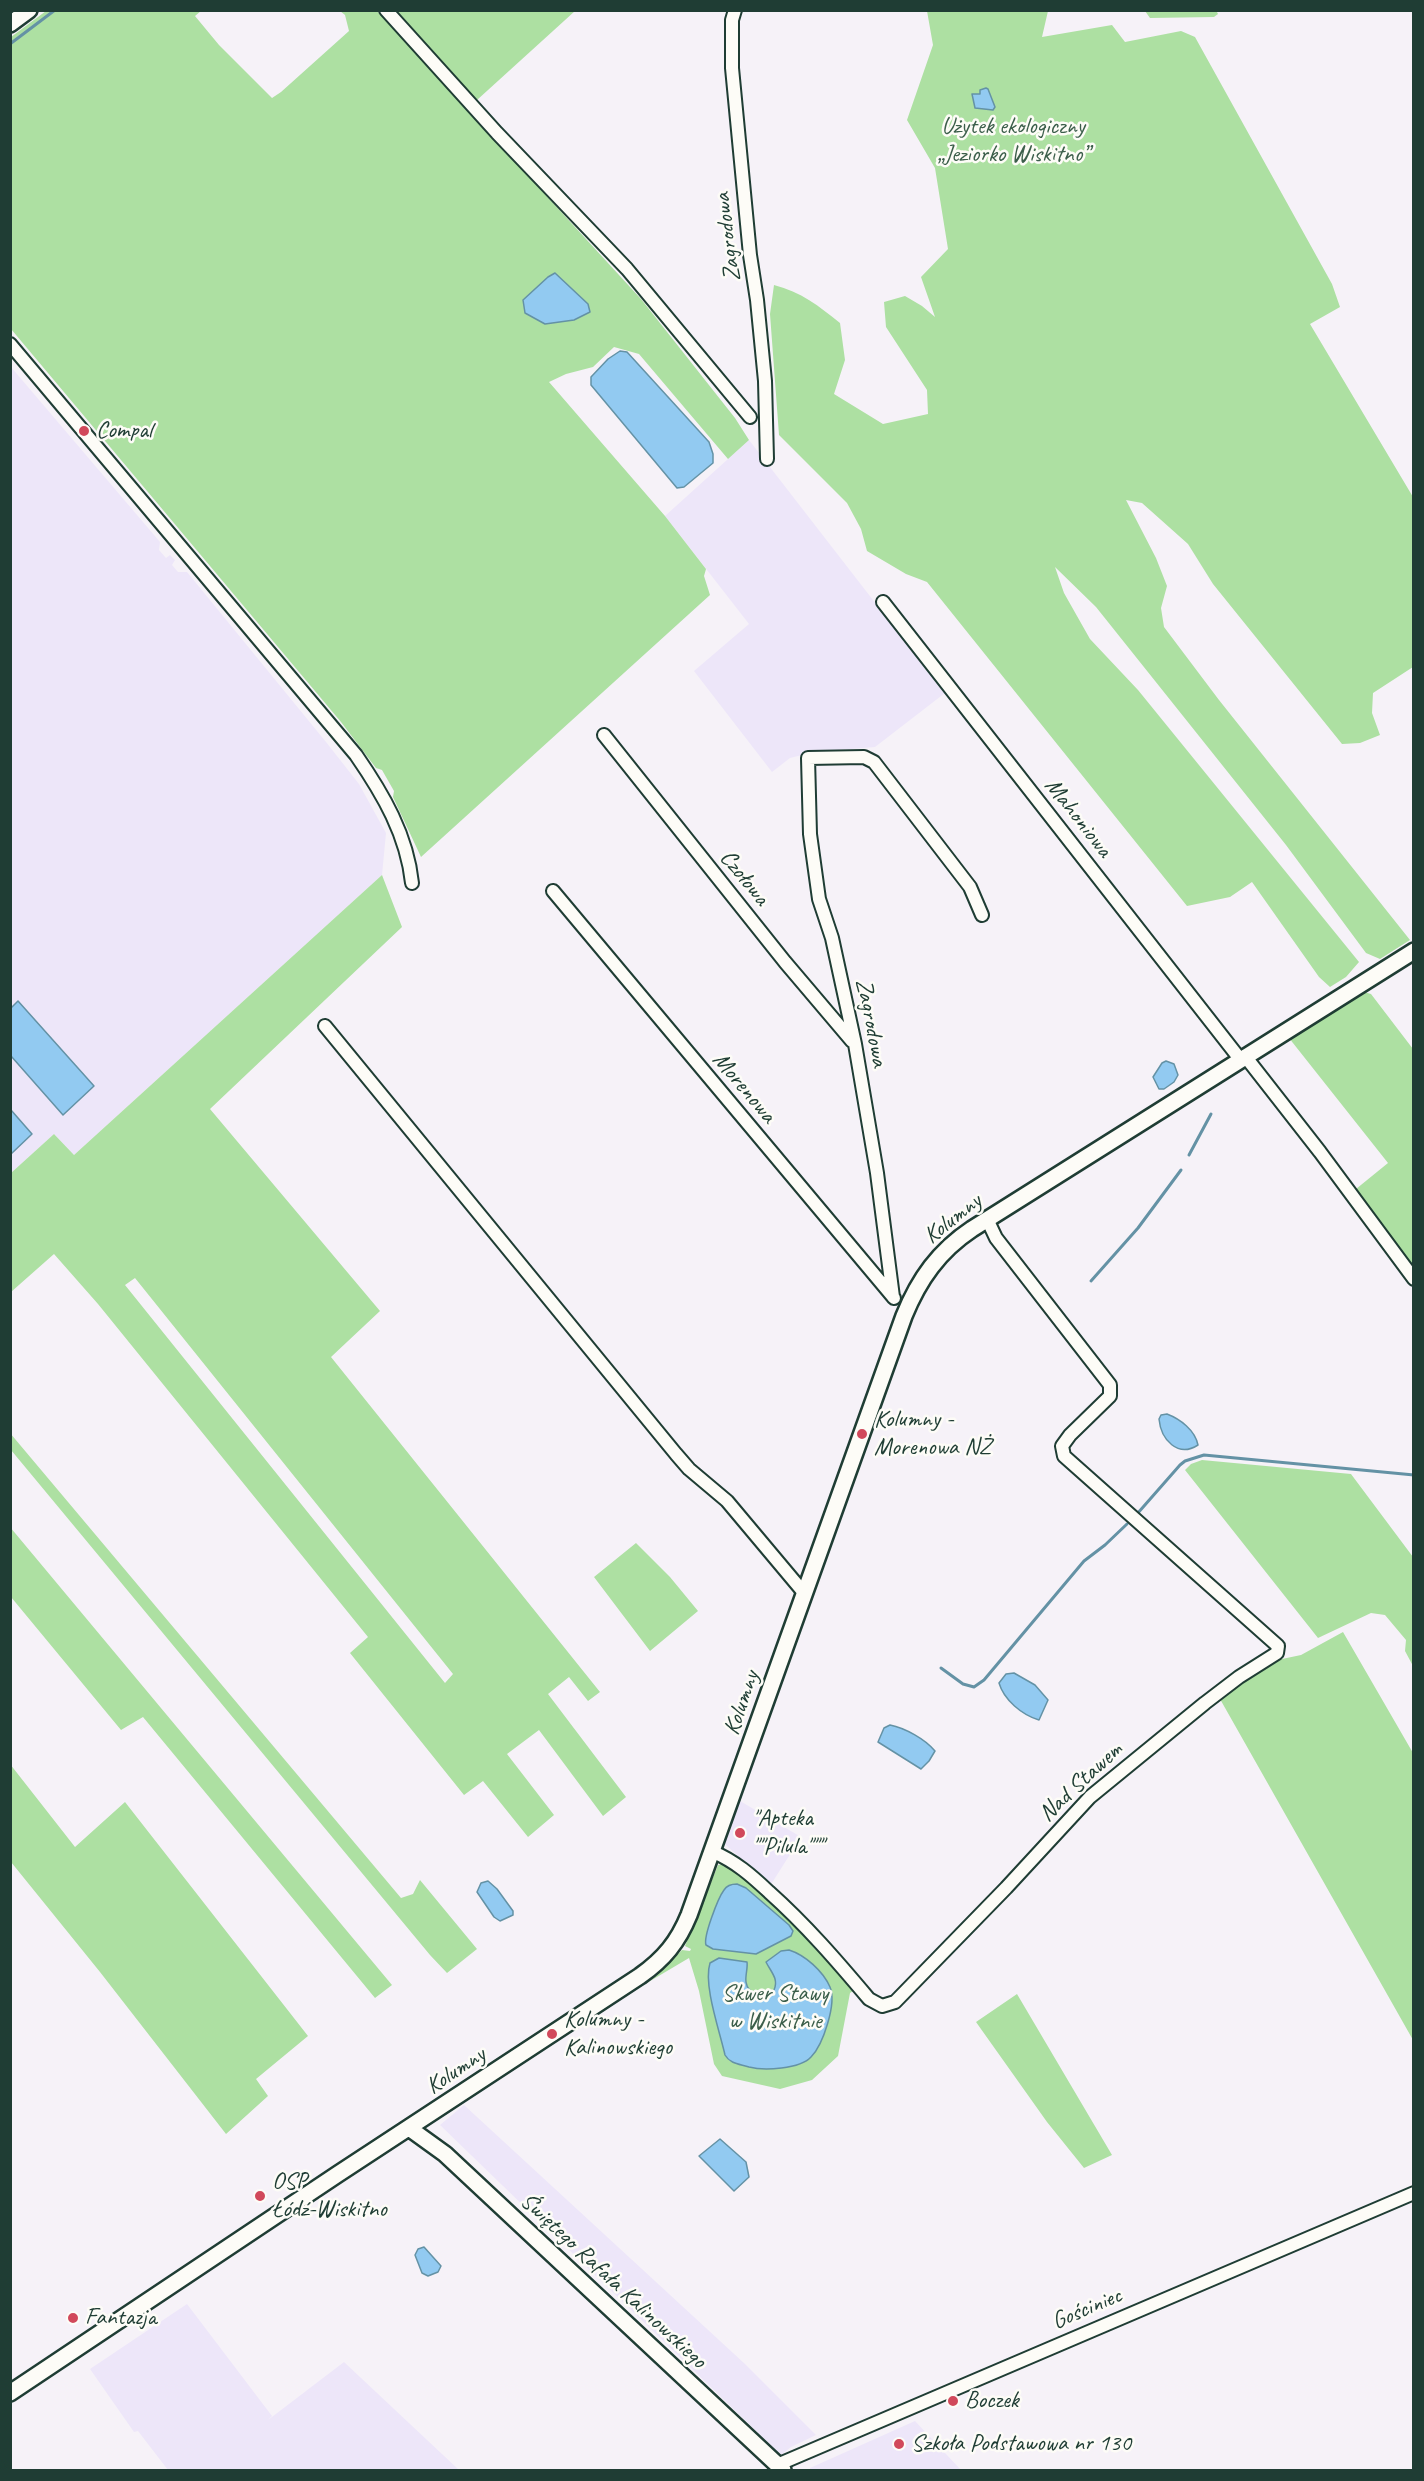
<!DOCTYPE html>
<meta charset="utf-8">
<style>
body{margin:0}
#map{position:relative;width:1424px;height:2481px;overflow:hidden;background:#f6f2f8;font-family:Caveat,sans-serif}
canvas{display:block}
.frame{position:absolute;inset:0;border:12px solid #1f3d34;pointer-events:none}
</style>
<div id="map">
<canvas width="1424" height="2481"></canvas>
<div class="frame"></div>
</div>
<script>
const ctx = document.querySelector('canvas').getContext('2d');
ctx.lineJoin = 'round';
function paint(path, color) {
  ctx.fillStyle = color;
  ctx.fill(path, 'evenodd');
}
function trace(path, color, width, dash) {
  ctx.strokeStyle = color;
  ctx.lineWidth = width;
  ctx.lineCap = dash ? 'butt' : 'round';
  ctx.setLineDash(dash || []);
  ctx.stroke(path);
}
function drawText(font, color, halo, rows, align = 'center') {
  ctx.font = font + ' Caveat,sans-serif';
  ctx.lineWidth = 5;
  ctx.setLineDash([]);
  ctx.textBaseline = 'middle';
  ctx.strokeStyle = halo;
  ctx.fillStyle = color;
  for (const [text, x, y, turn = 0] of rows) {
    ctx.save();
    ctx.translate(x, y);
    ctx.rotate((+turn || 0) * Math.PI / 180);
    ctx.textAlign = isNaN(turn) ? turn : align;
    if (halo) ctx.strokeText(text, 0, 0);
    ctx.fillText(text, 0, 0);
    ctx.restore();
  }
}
paint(new Path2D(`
 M11,367l149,175 -1,8 7,8 4,-3 5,5 -3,5 6,7h9l139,170 33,42 27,49 -4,42 -308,280 -20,-21 -43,39z
 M749,440l196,253 -70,54 -61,5 -24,6 -18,14 -78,-101 55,-47 -84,-108z
 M740,1801l61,36 -31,49 -45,-42z
 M464,2105l281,259 71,71 -25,12 -10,8 -341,-330z
 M187,2304l85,112 -4,4 76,-58 115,108h-291l-30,-39 -4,1 -44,-63z
 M915,2421l46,49h-151v-2z`), '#ede6f9');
paint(new Path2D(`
 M1216,10l2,4 -4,3 -64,1 -5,-7z
 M46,11h155l-6,5 24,29 53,53 9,-6 68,-61 -4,-16 -5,-4h37l264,288 94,119 14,22 -21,19 -89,-105 -25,-7 -21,20 -27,7 -17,8 116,134 41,53 -2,7 6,19 -289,262 -28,-60 1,-6 -12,-21 -6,-2 -35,-46 -330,-393v-292z
 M397,11h178l-98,89z
 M927,11h121l-6,26 70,-12 13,17 56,-11 14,6 137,247 8,23 -30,17 103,173v170l-40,26 -1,20 8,22 -20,8 -18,1 -129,-160 -25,-40 -46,-41 -16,-3 30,58 11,28 -6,22 3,19 55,73 191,240 -30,19 -14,-6 -80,-108 -190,-238 -41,-40 9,26 26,46 48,51 221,272 -13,15 -16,10 -11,-10 -67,-95 -22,15 -43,9 -260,-324 -21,-8 -39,-23 -6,-22 -14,-26 -68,-68 -9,-121 4,-29c27,7 45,21 66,38l5,37 -11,34 49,30 45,-10 -1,-24 -41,-63 -2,-25 21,-6 17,10 13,11 -14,-40 27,-28 -13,-81 -28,-48 26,-75z
 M382,875l20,52 -192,182 170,202 -49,46 269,335 -12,9 -19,-24 -21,17 78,103 -23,19 -64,-86 -32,24 47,61 -26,22 -45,-56 -19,14 -114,-142 18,-16 -270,-333 -44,-50 -43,38v-119l43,-39 20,21zM135,1278l318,396 -8,9 -320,-398z
 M1364,992l7,2 42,55v223l-57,-83 32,-26 -99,-125z
 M10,1433l391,465 12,-4 7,-14 57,69 -30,24 -17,-18 -419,-505z
 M1202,1460l149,14 62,83v109l-8,-15 1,-11 -21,-25 -14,-2 -53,25 -133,-168 6,-6z
 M10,1527l382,458 -17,13 -232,-281 -22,13 -110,-133z
 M636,1543l34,34 28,34 -48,40 -56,-74z
 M1343,1632l70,121v287l-193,-341 25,-19 37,-21 19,-4z
 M10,1764l65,83 50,-45 183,234 -52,43 12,17 -42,38 -126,-162 -89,-110z
 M728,1863l65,54 56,64 4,10 -3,2 -12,63 -26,24 -32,9 -58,-13 -8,-12 -15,-73 -10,-33 -54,32 21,-14 26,-26 8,1 1,-2 -6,-3 33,-81z
 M1017,1994l95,161 -28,13 -37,-46 -71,-100z`), '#ade0a2');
const water = new Path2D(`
 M986,88l2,1 7,18 -2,3 -18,-2 -3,-14h8v-4z
 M555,273l33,31 2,8 -16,8 -29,4 -20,-11 -2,-13 25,-23z
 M620,351l7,1 82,90 4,12v9l-29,24 -7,1 -86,-103v-8l17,-18z
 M18,1001l76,85 -31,29 -52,-59v-48z
 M1166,1061l8,3 4,11 -4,7 -10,7h-5l-6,-12 9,-14z
 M11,1110l21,24 -21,20z
 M1167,1414c13,5 28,16 31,31 -20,13 -37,-5 -39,-26l2,-4z
 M1014,1673l21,12 13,15 -9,20c-17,-5 -35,-20 -40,-37l7,-9z
 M890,1725c15,3 35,14 45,26l-6,10 -8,8 -43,-27 6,-14z
 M488,1881l9,8 16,22v4l-13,6 -6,-4 -17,-25 4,-9z
 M737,1884l9,4 43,37 4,6 -2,5 -35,18 -43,-5 -7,-4c-3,-8 12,-47 18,-55 3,-5 8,-6 13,-6z
 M789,1950c16,5 34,21 41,37 7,16 -7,58 -19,70 -11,12 -47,14 -62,10 -9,-3 -19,-3 -24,-12 -5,-23 -22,-70 -15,-92l9,-5 28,4c1,6 -2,14 -1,20 2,14 19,15 28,8 5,-11 -3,-18 -8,-28l15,-11z
 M720,2139l26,23 3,15 -15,14 -35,-35z
 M424,2247l17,19 -3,6 -10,4 -6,-3 -7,-18 3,-6z`);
paint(water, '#92caf1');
trace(water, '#6492a5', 1.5);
trace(new Path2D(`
 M10,44l45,-34
 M1189,1155l22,-41
 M1091,1281l47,-53 43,-58
 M1137,1514l43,-49 5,-4 19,-6 210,20
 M941,1668l22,16 11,3 10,-7 100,-119 21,-16 22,-21`), '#6492a5', 3);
const minor = new Path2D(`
 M386,10l111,123 130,136 123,148
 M735,10l-3,10v48l18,187 7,45 8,81 2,78
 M10,344l346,411c27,39 51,80 56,128
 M883,602l357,457
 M604,735l181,227 67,79
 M553,891l341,407
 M325,1026l351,428 13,15 38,32 78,93
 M1245,1056l75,96 94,127
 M893,1297l-16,-124 -22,-129 -23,-106 -13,-39 -9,-65 -2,-76 56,-1 10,5 96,125 12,28
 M713,1852c22,9 39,24 56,40 37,33 68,69 100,107l13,7 13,-4 111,-114 84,-91 115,-94 34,-26 38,-24 1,-7 -214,-190 -2,-10 8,-11 40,-39v-11l-114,-147 -9,-19
 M777,2465l637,-272`);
const tertiary = new Path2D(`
 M10,24l19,-14
 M409,2128l36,26 338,316
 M10,2393l328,-219 302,-198c24,-17 38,-34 49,-61l215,-599c15,-37 35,-65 68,-87l442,-278`);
trace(minor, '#1f3d34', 16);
trace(tertiary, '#1f3d34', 20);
trace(minor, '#fdfcf7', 12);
trace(tertiary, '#fdfcf7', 15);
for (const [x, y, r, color] of [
 [84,431,6,"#d1495b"],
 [862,1434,6,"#d1495b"],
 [740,1833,6,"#d1495b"],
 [552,2034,6,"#d1495b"],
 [260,2196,6,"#d1495b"],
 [73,2318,6,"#d1495b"],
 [953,2401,6,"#d1495b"],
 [899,2444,6,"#d1495b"]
]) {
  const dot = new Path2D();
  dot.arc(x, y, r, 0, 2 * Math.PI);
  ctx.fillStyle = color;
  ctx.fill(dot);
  trace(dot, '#fdfcf7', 2);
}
drawText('24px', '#3b5e4a', '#fdfcf7', [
 ["Użytek ekologiczny",1013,127],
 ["„Jeziorko Wiskitno”",1013,155],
 ["Skwer Stawy",775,1994],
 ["w Wiskitnie",775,2022]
]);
drawText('24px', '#1f3d34', '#fdfcf7', [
 ["Zagrodowa",728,237,-97],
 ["Mahoniowa",1078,818,52],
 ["Czołowa",744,878,51],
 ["Zagrodowa",871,1023,79],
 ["Morenowa",744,1088,50],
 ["Kolumny",953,1219,-38],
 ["Kolumny",742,1703,-71],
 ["Nad Stawem",1081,1782,-43],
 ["Kolumny",456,2071,-34],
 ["Świętego Rafała Kalinowskiego",613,2281,43],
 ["Gościniec",1087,2309,-23]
]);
drawText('24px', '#1f3d34', '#fdfcf7', [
 ["Compal",96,431],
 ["Kolumny -",874,1420],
 ["Morenowa NŻ",874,1448],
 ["\"Apteka",752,1819],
 ["\"\"Pilula\"\"\"",752,1847],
 ["Kolumny -",564,2020],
 ["Kalinowskiego",564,2048],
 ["OSP",272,2182],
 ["Łódź-Wiskitno",272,2210],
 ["Fantazja",85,2318],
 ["Boczek",965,2401],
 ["Szkoła Podstawowa nr 130",911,2444]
], 'left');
</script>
